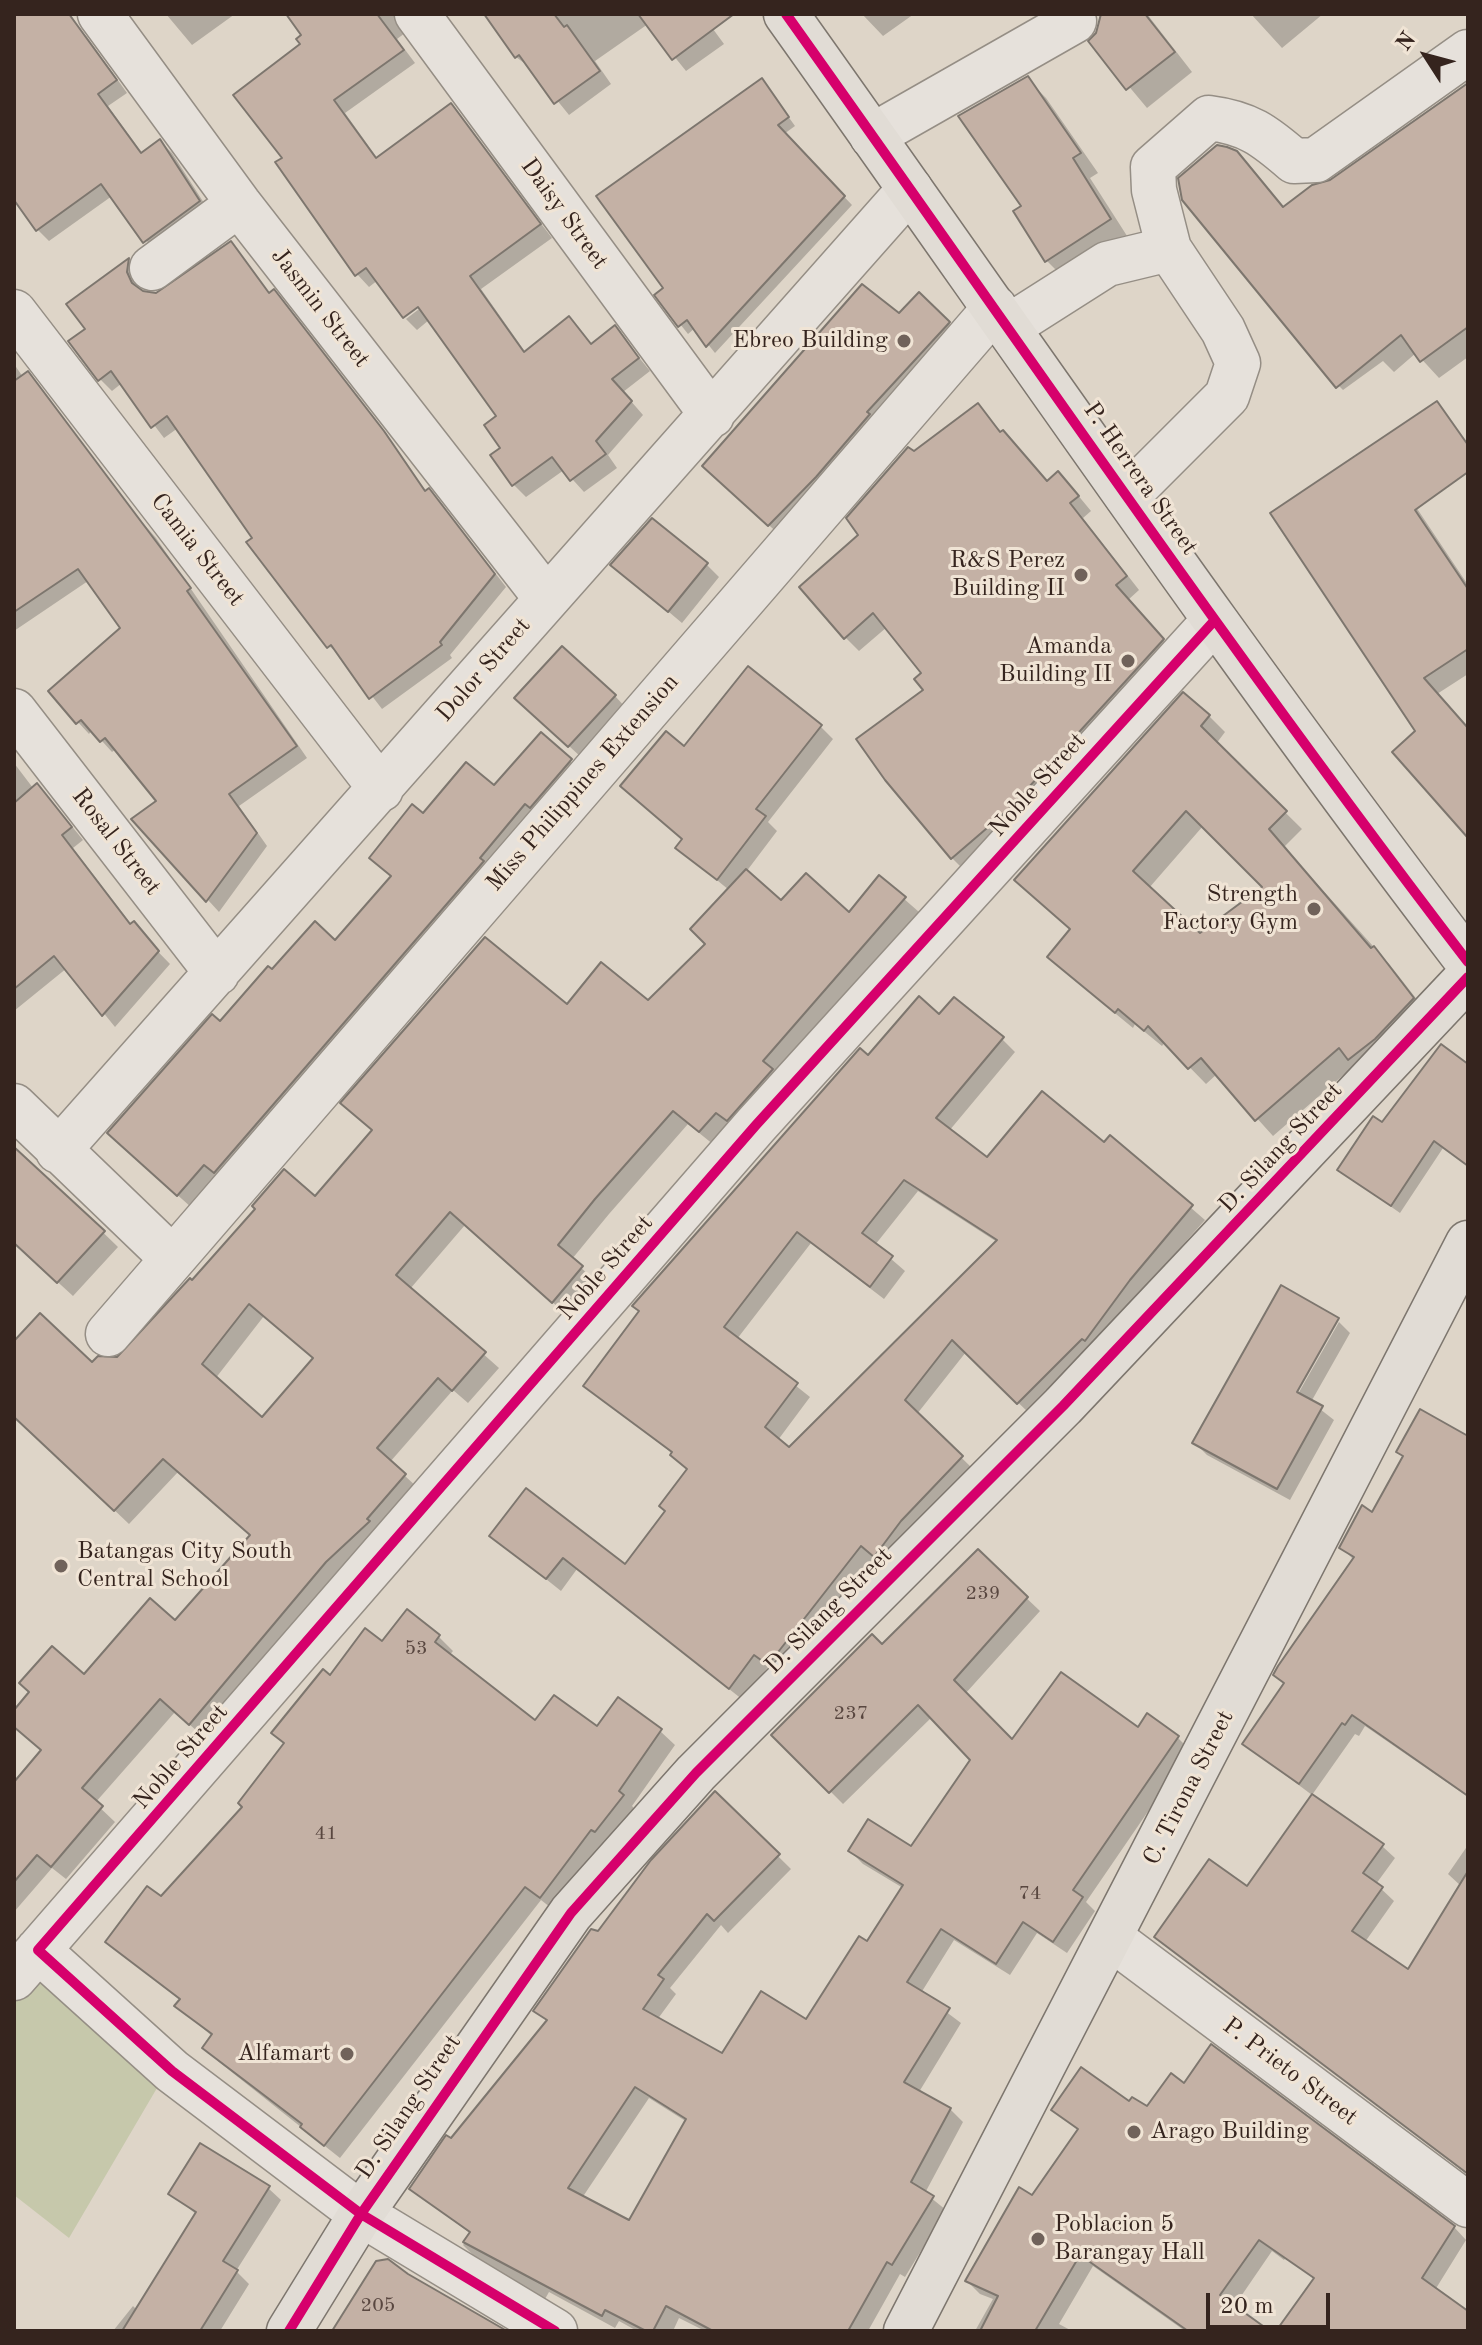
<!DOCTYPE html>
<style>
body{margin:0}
#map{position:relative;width:1482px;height:2345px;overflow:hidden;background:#ded5c8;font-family:"Old Standard TT",serif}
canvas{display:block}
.frame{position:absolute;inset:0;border:16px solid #35241e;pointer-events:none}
.north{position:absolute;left:1386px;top:16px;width:80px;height:80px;-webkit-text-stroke:6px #f0e4d5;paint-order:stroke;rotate:306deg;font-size:22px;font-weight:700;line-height:32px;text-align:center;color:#35241e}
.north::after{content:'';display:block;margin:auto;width:28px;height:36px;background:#35241e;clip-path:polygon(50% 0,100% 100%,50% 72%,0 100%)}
.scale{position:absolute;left:1206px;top:2293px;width:124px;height:36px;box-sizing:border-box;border:4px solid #35241e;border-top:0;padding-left:10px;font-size:24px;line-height:28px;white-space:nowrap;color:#35241e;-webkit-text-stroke:6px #f0e4d5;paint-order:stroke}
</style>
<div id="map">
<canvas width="1482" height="2345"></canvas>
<div class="frame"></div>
<div class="north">N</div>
<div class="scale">20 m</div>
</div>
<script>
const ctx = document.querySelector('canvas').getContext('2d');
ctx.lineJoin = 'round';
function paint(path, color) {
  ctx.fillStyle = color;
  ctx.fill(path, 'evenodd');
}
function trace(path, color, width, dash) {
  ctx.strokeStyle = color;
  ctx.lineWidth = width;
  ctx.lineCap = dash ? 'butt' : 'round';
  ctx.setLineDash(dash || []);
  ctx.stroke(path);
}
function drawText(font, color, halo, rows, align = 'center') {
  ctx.font = font + ' "Old Standard TT",serif';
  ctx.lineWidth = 6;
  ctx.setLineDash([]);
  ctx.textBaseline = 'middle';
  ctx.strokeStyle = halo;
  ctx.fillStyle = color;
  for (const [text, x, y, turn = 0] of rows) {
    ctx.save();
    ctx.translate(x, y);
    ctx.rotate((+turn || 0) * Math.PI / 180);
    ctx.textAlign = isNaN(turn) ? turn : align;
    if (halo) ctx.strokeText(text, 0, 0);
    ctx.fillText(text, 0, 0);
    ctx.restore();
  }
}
paint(new Path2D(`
 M39,1975l118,113 -88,150 -55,-43v-191z`), '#c6c8ab');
paint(new Path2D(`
 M14,14h49l24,23 40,56 -19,13 35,48 17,-13 12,12 39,61 -54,40 -45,-58 -63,45 -12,-12 -23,-32z
 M166,14h69l-43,31z
 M289,14h109l7,19 -8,6 18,24 -70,50 33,46 73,-54 101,133 -71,51 45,64 43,-34 23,27 23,-18 35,43 -27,21 20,23 -35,40 9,13 -33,24 -20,-22 -38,27 -12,-12 -15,-68 -70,-97 -12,10 -11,-11 21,-16 -49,-23 -9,7 -12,-13 -73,-116 20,-123z
 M488,14h214l22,30 -38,27 -38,-47 -53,37 16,23 -42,31 -38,-47 -15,-11z
 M862,14h52l-31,22z
 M1104,14h43l45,58 -45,36 -56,-67 7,-7 2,-16z
 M1251,14h72l-41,34z
 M1027,79l19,19 52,75 -8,5 39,61 -64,40 -19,-19 -22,-53z
 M762,80l33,46 -11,8 68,71 -137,148 -20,-25 -7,6 -31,-39 9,-7z
 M1468,85v272l-29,21 -23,-25 -22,19 -11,-11 -40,29 -18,-18 -90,-220 50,56 46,-26z
 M231,244l39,50 15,9 142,189 13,10 66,85 -56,68 2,3 -70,51 -40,-52 -13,-11 -151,-218 -14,10 -42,-55 -10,8 -12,-12 -13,-49 -18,-26 60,-43 11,11 -2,13 4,8 14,2z
 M919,295l43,41 -180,201 -64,-58z
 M14,364l9,13 4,-4 12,12 82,113 35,40 151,220 -68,48 28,40 -48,66 -85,-93 25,-18 -43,-52 -4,3 -20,-22 -3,4 -11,-12 45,-93 -35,-48 -74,50z
 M978,406l70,77 24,5 19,23 -8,7 56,72 -11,10 48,54 -210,218 -14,-14 -28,-185 -37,-46 -28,24 -13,-13 15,-102 52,-82z
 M1386,462l82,123v89l-31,20 31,35v106l-50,-104z
 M706,564l13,13 -37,46 -69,-58z
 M615,696l12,13 -45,49 -52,-48z
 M1209,716l16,16 -9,12 86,85 -18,18 106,118 39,50 -73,49 -83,72 -56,-62 -11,10 -41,-42 -3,4 -27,-22 -2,4 -67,-55 6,-43 -39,-33zM1203,826l62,61 -65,49 -51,-48z
 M821,727l12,12 -65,83 9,9 -31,41 35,31 68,12 30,-38 40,35 -205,233 -26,-21 -79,90 -37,45 24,23 -29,33 -102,-90 -55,64 89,79 -31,35 -15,-13 -63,72 29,27 -215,248 -29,-25 -80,91 20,19 -49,57 -14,-11 -38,44v-127l29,-34 -29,-26v-12l162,-90 76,-87 -74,-64 -49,52 -115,-109v-71l78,21 26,-6 75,-77 122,-83 252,-192 81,-4 60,-58 21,-55 -51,-42 6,-8 1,-92zM264,1316l51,43 -53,61 -47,-41z
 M570,761l14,14 -392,433 -68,-61 96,-124 52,-51 64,-29 57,-66 -21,-19 52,-42z
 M14,763l19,25 4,-3 12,13 34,42 -10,8 59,77 38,39 -55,63 -48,-59 -53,43z
 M940,1017l62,22 13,13 -66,79 38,29 117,-15 6,-7 95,82 -174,195 -65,-63 -49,62 57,56 -86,98 -13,-10 -93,119 -14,-10 -25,33 -166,-131 -16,22 -69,-55 134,30 41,-54 21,-42 -15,-16 -88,-69 284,-328zM918,1191l79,51 -208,208 -11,-10 32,-43 -73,-58 74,-96 73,56 21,-28 -30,-26z
 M1468,1066v100l-25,-18 -43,65 -61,-43 43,-46z
 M14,1146l104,101 -45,49 -59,-54z
 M1282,1288l56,33 -48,78 4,2 45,-79 11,11 -39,69 23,18 -44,80 -83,-45 -13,-13z
 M1468,1439v358l-103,-71 -6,10 -4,-2 -43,61 -68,-51 41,-60 -10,-9 79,-115 -13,-13 32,-33z
 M978,1552l62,59 -75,83 47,48 126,-13 40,9 12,12 -104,152 9,9 -28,42 -30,-20 -27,42 -56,-35 -33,53 40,30 -42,69 31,17 13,13 -38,71 21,17 -41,67 -5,-3 -32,57h-163l-26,-13 -6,13h-36l-18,-10 -4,7 -66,-36 -4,7 -69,-41 -13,-13 8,-11 -60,-45 137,-167 -12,-12 179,-216 76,75 -63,64 -7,-8 -51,63 6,6 -19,26 66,36 84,-34 61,-78 35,-56 -40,-24 -13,-13 62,-3 61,-89 -41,-42 -89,87 -69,-69 108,-88zM649,2098l38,24 -57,101 -48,-25z
 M438,1636l15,15 -4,5 87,67 124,8 15,14 -43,61 5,5 -82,100 -14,-11 -201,258 -121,-96 -15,-14 9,-11 -36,-31 4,-5 -74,-59 54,-43 84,-92 85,-129 52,-34z
 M1468,1845v330l-311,-238 91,-48 134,-43 13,12 -19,26 18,17 -29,41 43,30 53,-86 -13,-12z
 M1130,2104l324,123 12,13 -31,50 33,23v18h-187l34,-51 -11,-11 5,-41 -25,32 -12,-9 -39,57 -5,23h-43l-92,-65 -34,58 13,7h-97l18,-32 -13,-5 -13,-13 11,-22 42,-69 12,7 47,-66 -26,-21z
 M268,2188l13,12 -45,71 13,13 -29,47h-107l20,-25 4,4 60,-95 -27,-22z`), '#0003');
const building = new Path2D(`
 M14,14h55l48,66 -19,14 43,59 19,-14 40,62 -57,42 -42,-59 -65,47 -22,-31z
 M286,14h91l27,36 -70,50 42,58 75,-55 90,121 -71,52 54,76 45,-36 22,28 24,-19 24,33 -27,21 20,22 -36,40 10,13 -36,27 -18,-24 -40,29 -22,-31 10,-7 -16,-23 12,-9 -78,-109 -15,11 -37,-50 -11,8 -80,-114 7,-4 -49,-63 67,-51 -4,-5 5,-4z
 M484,14h70l10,13 3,-2 33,46 -46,33 -35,-49 -4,3z
 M638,14h96l-62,46z
 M1101,14h44l30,38 -49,38 -38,-49 8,-8z
 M1028,76l53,77 -8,5 38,61 -66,43 -32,-51 8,-5 -63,-90z
 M762,78l27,39 -11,8 67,71 -139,151 -19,-27 -9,7 -24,-32 9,-7 -67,-92z
 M1468,83v244l-48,35 -19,-27 -65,53 -154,-188 -4,-22 39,-33 10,2 10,4 46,56 29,-22 18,-5z
 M231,241l38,52 5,-4 110,142 41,60 4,-3 66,86 -55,68 2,3 -73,54 -38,-54 -4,3 -81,-106 6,-4 -85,-122 -16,12 -40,-57 -13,10 -30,-40 17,-12 -19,-25 63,-46 -2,14 5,11 11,8 13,2z
 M862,284l37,29 20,-21 31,30 -83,90 3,2 -54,63 -48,49 -66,-60z
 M28,371l163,217 -4,3 110,155 -68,48 28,39 -51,69 -75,-83 25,-18 -51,-63 -5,4 -19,-22 -5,4 -28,-33 72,-63 -42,-59 -64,43v-231z
 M1437,401l31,44v27l-53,38 53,79v60l-44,29 44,50v110l-76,-86 23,-21 -145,-218z
 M978,403l22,29 3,-2 44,51 11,-10 21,25 -9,7 57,73 -11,9 48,54 -156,171 -57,49 -66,-79 -29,-41 67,-49 -9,-11 7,-6 -48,-60 -29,26 -45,-52 59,-52 -12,-17 62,-71 6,4z
 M652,518l56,45 -40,49 -58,-47z
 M562,646l54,49 -48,52 -54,-49z
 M748,666l74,59 -66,84 10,7 -49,64 -42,-32 7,-9 -62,-53 46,-55 18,15z
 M1183,692l27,23 -9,11 86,85 -18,18 102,119 3,-2 40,52 -39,41 -27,21 -9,-12 -84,73 -54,-63 -13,11 -40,-43 -4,5 -26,-22 -3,4 -68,-56 23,-28 -56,-49zM1186,811l76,76 -62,46 -67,-62z
 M541,732l31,27 -42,49 -5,-4 -45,54 4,3 -270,312 -10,-8 -27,31 -70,-63 105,-119 8,7 48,-55 4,3 43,-48 20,19 56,-64 -22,-18 43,-54 11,9 43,-51 28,23z
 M37,783l35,44 -10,8 68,89 4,-3 25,30 -57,65 -48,-60 -40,33v-186z
 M746,869l35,31 25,-27 43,39 30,-37 27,22 -143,164 10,8 -46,52 -11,-8 -17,19 -26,-21 -78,88 -37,46 25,21 -31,37 -102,-91 -54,63 90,77 -34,39 -14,-13 -61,70 29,26 -39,45 3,2 -44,41 -137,163 -29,-26 -78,89 21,18 -52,61 -14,-12 -23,27v-100l27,-32 -27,-23v-17l15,-18 -10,-9 33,-37 32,28 66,-76 25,22 75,-85 -87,-76 -49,52 -100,-94v-76l26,-28 52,49 6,-6 19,1 73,-79 2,2 63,-71 -3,-3 32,-37 31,27 57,-66 -32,-27 145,-166 82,67 34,-42 47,38 57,-56 -15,-15zM249,1304l64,54 -51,59 -60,-53z
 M919,996l20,18 15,-17 50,40 -68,81 51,39 55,-66 62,51 6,-7 83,70 -63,75 -45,61 -3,-2 -65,65 -65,-64 -47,60 58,56 -62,65 -27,36 -13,-11 -93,119 -14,-10 -25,34 -166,-131 -17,21 -57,-43 37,-48 99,76 40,-53 -6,-5 28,-37 -17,-14 2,-3 -89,-66 56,-75 -7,-5 228,-258 8,7zM904,1180l93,60 -208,207 -24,-20 33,-44 -74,-56 73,-95 73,55 23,-31 -31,-23z
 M1441,1044l27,20v102l-34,-25 -43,65 -54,-36 36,-54 9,6z
 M14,1147l91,84 -48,52 -43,-40z
 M1281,1285l58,33 -42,74 26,14 -46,83 -85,-46z
 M1420,1409l48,27v360l-116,-81 -7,10 -3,-2 -43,61 -57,-40 42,-61 -11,-8 5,-9 76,-109 -15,-9 23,-43 10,7 31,-56 -7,-4z
 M978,1549l50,48 -74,83 58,59 49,-67 77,55 9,-14 32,23 -106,154 10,7 -30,45 -30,-20 -27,42 -55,-35 -34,53 43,26 -46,74 47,26 -40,74 23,14 -42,69 -5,-3 -39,69h-135l-47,-25 -13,25h-7l-41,-21 -3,6 -139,-74 7,-10 -61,-43 37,-54 5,3 96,-118 -14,-9 58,-82 7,2 53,-71 64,-69 65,63 -66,67 -7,-7 -49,61 6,4 -21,30 79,44 39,-62 45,28 53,-83 8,5 36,-56 -55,-34 20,-32 43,27 59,-86 -52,-55 -89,88 -58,-58 101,-101 10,10zM635,2087l51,32 -57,101 -61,-32z
 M407,1609l33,26 -5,7 100,78 19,-25 43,31 21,-29 44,32 -43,62 5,4 -29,37 -4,-2 -51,68 -15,-11 -201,259 -24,-19 2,-3 -100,-76 10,-14 -38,-28 6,-7 -75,-57 42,-56 14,10 81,-89 -4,-4 46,-60 -13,-10 52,-64 7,6 35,-47 17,13z
 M1312,1794l72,50 -21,29 20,14 -31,44 56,38 60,-98v303l-314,-237 55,-78 38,27z
 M1211,2044l244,182 -33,52 46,33v20h-192l38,-53 -55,-38 -39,55 50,36h-82l-108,-76 -45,76h-55l18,-35 -33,-15 54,-94 13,8 46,-66 -27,-19 30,-43 48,34 3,-4 15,9 24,-33 13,10z
 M200,2143l70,43 -47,75 15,9 -38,61h-78l74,-119 -28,-18z
 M388,2259l20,15 99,57h-175l44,-70z`);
paint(building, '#c4b1a5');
trace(building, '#7d766e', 2);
const minor = new Path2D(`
 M100,14l139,190 307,394
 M417,14l295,401
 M872,136l202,-115
 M1169,249l-15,-59 -1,-23 56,-49c39,5 55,17 85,43l22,-1 152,-108
 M152,268l87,-64
 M14,312l367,477
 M1008,327l99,-63 62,-15 54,81 15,33 -11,33 -100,100
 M14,711l203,262
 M14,1106l158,152
 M58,1151l852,-962
 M108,1334l887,-1026
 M1112,1939l356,266
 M38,1950l134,121 189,143 194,117
 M14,1978l742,-853 458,-504`);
const major = new Path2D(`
 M786,14c226,317 445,639 682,948
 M289,2331l72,-117 210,-301 125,-140 367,-367 405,-429
 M906,2331l562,-1088`);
trace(minor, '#958e85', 47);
trace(major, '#7d766e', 47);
trace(minor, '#e6e1db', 44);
trace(major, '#e1dcd5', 44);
trace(new Path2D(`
 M786,14c226,317 445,639 682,948
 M289,2331l72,-117 210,-301 125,-140 367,-367 405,-429
 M555,2331l-194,-117 -189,-143 -134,-121 718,-825 458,-504`), '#d6006c', 10);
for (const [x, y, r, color] of [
 [904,341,8,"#70625a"],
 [1081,575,8,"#70625a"],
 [1128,661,8,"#70625a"],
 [1314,909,8,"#70625a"],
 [61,1566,8,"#70625a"],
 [347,2054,8,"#70625a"],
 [1134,2132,8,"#70625a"],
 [1038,2239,8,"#70625a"]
]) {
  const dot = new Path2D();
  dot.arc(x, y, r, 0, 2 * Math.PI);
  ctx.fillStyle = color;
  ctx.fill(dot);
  trace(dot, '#f0e4d5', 3);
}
drawText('20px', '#594740', null, [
 ["239",983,1594],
 ["53",416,1649],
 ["237",851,1714],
 ["41",326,1834],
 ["74",1030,1894],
 ["205",378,2306]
]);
drawText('24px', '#35241e', '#f0e4d5', [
 ["Daisy Street",564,214,54],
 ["Jasmin Street",320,308,52],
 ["P. Herrera Street",1140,479,55],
 ["Camia Street",197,550,52],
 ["Dolor Street",484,670,-49],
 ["Miss Philippines Extension",583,783,-49],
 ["Noble Street",1038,785,-48],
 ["Rosal Street",116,842,52],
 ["D. Silang Street",1281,1148,-47],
 ["Noble Street",606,1268,-49],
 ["D. Silang Street",829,1611,-45],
 ["Noble Street",181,1757,-49],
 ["C. Tirona Street",1189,1788,-63],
 ["P. Prieto Street",1290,2072,37],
 ["D. Silang Street",409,2107,-56]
]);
drawText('24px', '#35241e', '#f0e4d5', [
 ["Ebreo Building",888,341],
 ["R&S Perez",1065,561],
 ["Building II",1065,589],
 ["Amanda",1112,647],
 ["Building II",1112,675],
 ["Strength",1298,895],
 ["Factory Gym",1298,923],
 ["Batangas City South",77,1552,"left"],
 ["Central School",77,1580,"left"],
 ["Alfamart",331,2054],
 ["Arago Building",1150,2132,"left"],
 ["Poblacion 5",1054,2225,"left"],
 ["Barangay Hall",1054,2253,"left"]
], 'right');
</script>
